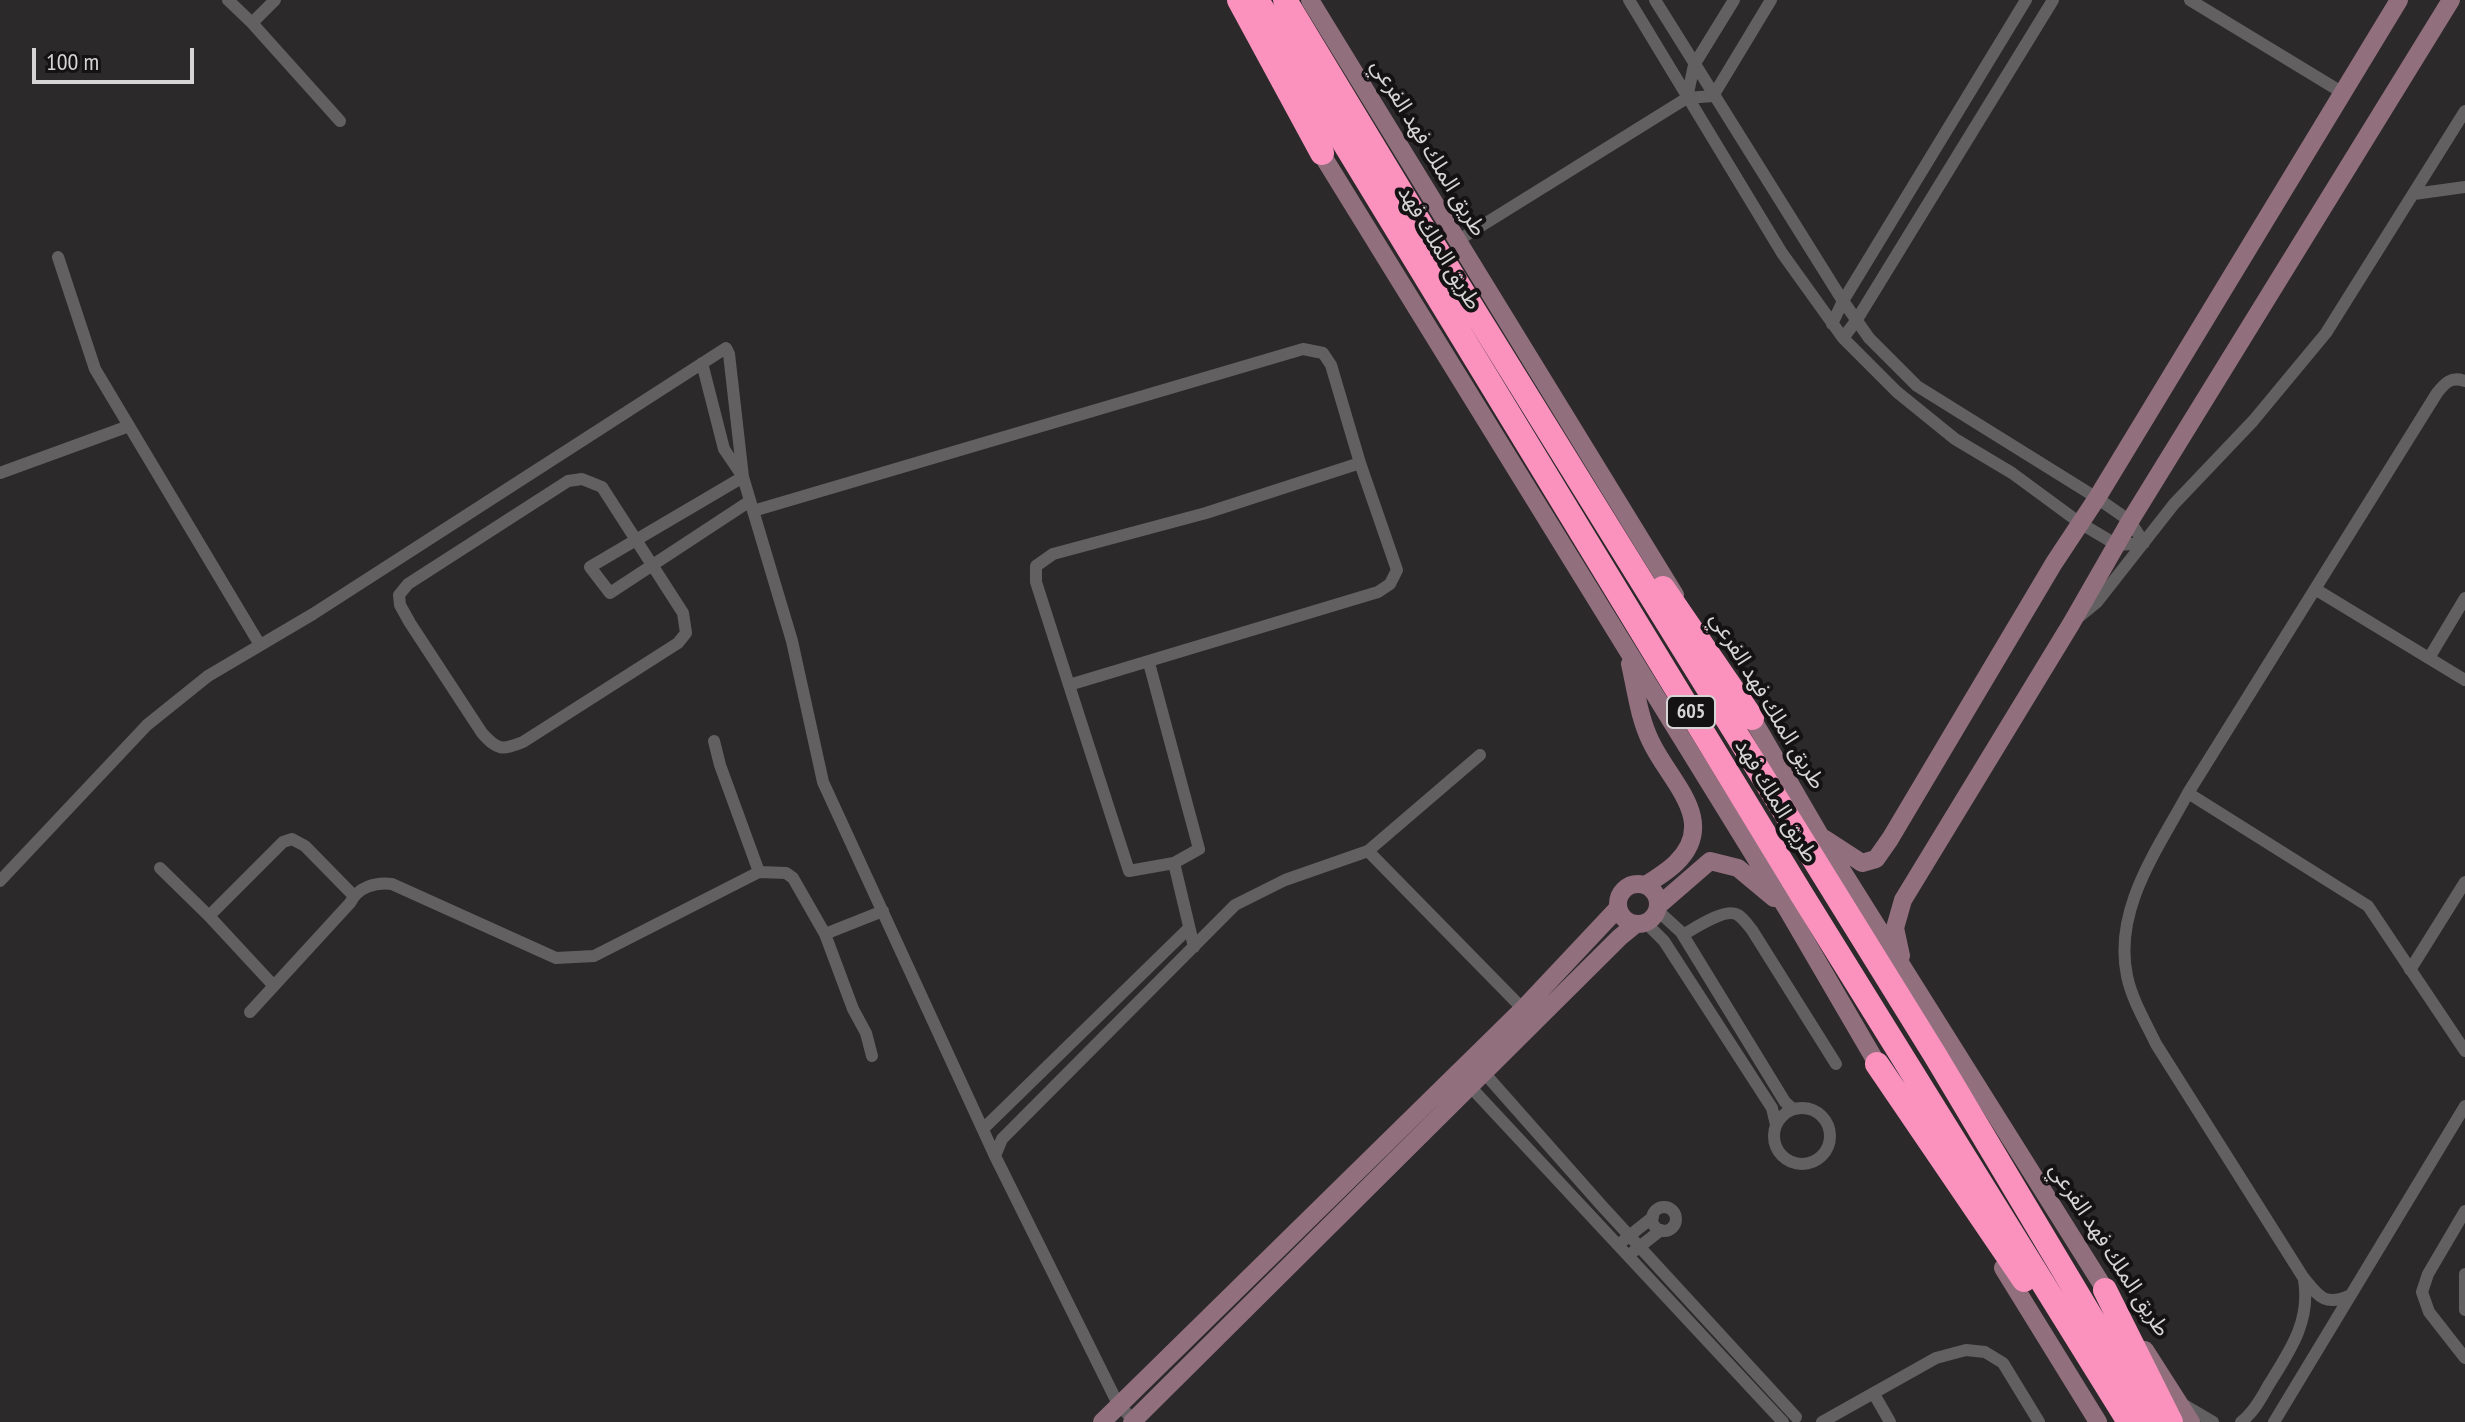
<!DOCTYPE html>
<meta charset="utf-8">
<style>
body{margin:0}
#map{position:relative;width:2465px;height:1422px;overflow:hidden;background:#2c292a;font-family:"PT Sans Narrow",sans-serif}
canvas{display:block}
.scale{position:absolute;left:32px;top:48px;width:162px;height:36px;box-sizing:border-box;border:4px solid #d6d4d4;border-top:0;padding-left:10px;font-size:24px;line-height:28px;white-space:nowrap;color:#d6d4d4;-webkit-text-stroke:6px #141213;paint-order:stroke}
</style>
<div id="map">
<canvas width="2465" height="1422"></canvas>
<div class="scale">100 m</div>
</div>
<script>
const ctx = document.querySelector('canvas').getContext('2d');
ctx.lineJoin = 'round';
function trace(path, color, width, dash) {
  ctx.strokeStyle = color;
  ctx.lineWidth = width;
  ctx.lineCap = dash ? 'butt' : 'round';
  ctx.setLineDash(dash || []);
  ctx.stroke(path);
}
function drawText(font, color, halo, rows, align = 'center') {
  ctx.font = font + ' "PT Sans Narrow","Noto Sans Arabic",sans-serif';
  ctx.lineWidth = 8;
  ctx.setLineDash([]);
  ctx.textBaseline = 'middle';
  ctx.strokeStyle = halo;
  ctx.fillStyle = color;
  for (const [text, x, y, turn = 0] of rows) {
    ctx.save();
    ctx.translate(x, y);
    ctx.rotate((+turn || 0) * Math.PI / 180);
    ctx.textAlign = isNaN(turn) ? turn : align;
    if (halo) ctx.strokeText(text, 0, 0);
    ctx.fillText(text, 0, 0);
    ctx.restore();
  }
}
trace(new Path2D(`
 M228,0l24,23 23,-23
 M1629,0l153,253 61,85 54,54 58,47 57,34 68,50 37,22 27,-2 -14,-22 -33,-23 -180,-112 -48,-48 -28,-40 -186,-298
 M2190,0l153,93
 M252,23l88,98
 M1687,98l7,-33 40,-65
 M2414,194l51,-7
 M1457,241l230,-143 26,-2 58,-96
 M58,257l37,112 165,276
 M1832,324l11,-23 183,-301
 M1843,338l13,-17 197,-321
 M702,363l22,86 19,28 -153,90 20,26 140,-92
 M0,473l129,-47
 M582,479l20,8 81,126 3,20 -8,10 -155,99c-21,8 -25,9 -41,-9l-72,-110 -10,-18 -1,-10 9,-11 160,-103z
 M753,511l550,-162 20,4 8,12 29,98 37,107 -7,14 -12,8 -309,93 60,186 45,-8 20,84
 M2315,589l150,91
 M2080,616l17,-14 77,-98 79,-83 73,-88 139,-222
 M2429,658l36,-60
 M1149,663l50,186 -25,14
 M1069,685l-33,-103v-16l17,-12 153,-41 154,-50
 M714,741l6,24 39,107
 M2188,793l249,-400c8,-10 14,-17 28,-12
 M1368,851l112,-96
 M160,868l49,48 64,69
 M0,881l147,-156 61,-49 105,-62 413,-266 3,6 14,123 49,164 31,141 172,374
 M1657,910l24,22 104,170 8,7
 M209,916l74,-74 9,-3 13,7 48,49
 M1645,922l19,19 108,167 4,17
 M825,934l58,-23
 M1683,935c12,-7 43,-28 55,-20 5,3 10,10 14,15l84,134
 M2410,970l55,-88
 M250,1012l100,-109c8,-16 25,-21 42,-19l164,74 38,-2 165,-84 27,1 7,5 32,56 28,75 13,24 6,23
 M1479,1067l123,139 194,211
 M1465,1081l318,341
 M1774 1136a28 28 0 1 1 56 0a28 28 0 1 1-56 0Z
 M983,1129l206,-201
 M1652 1219a12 12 0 1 1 24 0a12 12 0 1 1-24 0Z
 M2465,1211l-37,63 -6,18 7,20 36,46
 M1624,1240l29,-23
 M1634,1251l27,-21
 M2465,1274v36
 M2351,1295c-26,12 -32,2 -48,-18l-147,-233c-10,-21 -24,-44 -29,-68 -14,-67 31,-127 61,-183l180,113 97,145
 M1874,1394l16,28
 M2184,1405l29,17
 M1134,1420l-15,-14 -124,-250 7,-17 233,-234 50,-25 83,-29 155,158
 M1822,1422l114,-64 30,-8 19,2 18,11 36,59
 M2241,1422c12,-9 20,-23 27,-36 21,-34 43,-64 36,-106
 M2274,1422l191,-316`), '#636061', 12);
trace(new Path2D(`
 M1310,0l365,595
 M1316,145l471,764 95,163
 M1630,664c6,26 9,54 21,78 19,40 68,79 25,121 -9,9 -20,15 -30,22
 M1746,708l75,129 290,462
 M1825,839l37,24 14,-4 14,-20 164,-276 43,-65 302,-498
 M1618 904a20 20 0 1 1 40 0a20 20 0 1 1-40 0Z
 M1658,906l52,-45 28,7 36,30
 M1901,956l-6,-28 8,-28 168,-276 59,-103 321,-521
 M2003,1268l95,154
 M2145,1350l46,72
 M1102,1422l421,-413 95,-101
 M1132,1422l488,-485 16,-13`), '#916f7d', 18);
trace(new Path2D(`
 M1239,0l83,153
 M1257,0l545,895 327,527
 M1285,0l130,215 520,840 219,367
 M1663,588l89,130
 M1877,1064l147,216
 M2105,1290l66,132`), '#fb92be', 24);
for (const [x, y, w] of [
 [1691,712,48]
]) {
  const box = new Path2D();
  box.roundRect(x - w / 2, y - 16, w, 32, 6);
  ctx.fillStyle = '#141213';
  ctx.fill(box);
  trace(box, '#d6d4d4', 2);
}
drawText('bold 20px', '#d6d4d4', null, [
 ["605",1691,712]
]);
drawText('22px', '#d6d4d4', '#141213', [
 ["طريق الملك فهد الفرعي",1428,148,59],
 ["طريق الملك فهد",1439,248,59],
 ["طريق الملك فهد الفرعي",1767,701,59],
 ["طريق الملك فهد",1776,801,59],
 ["طريق الملك فهد الفرعي",2109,1250,57]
]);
</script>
